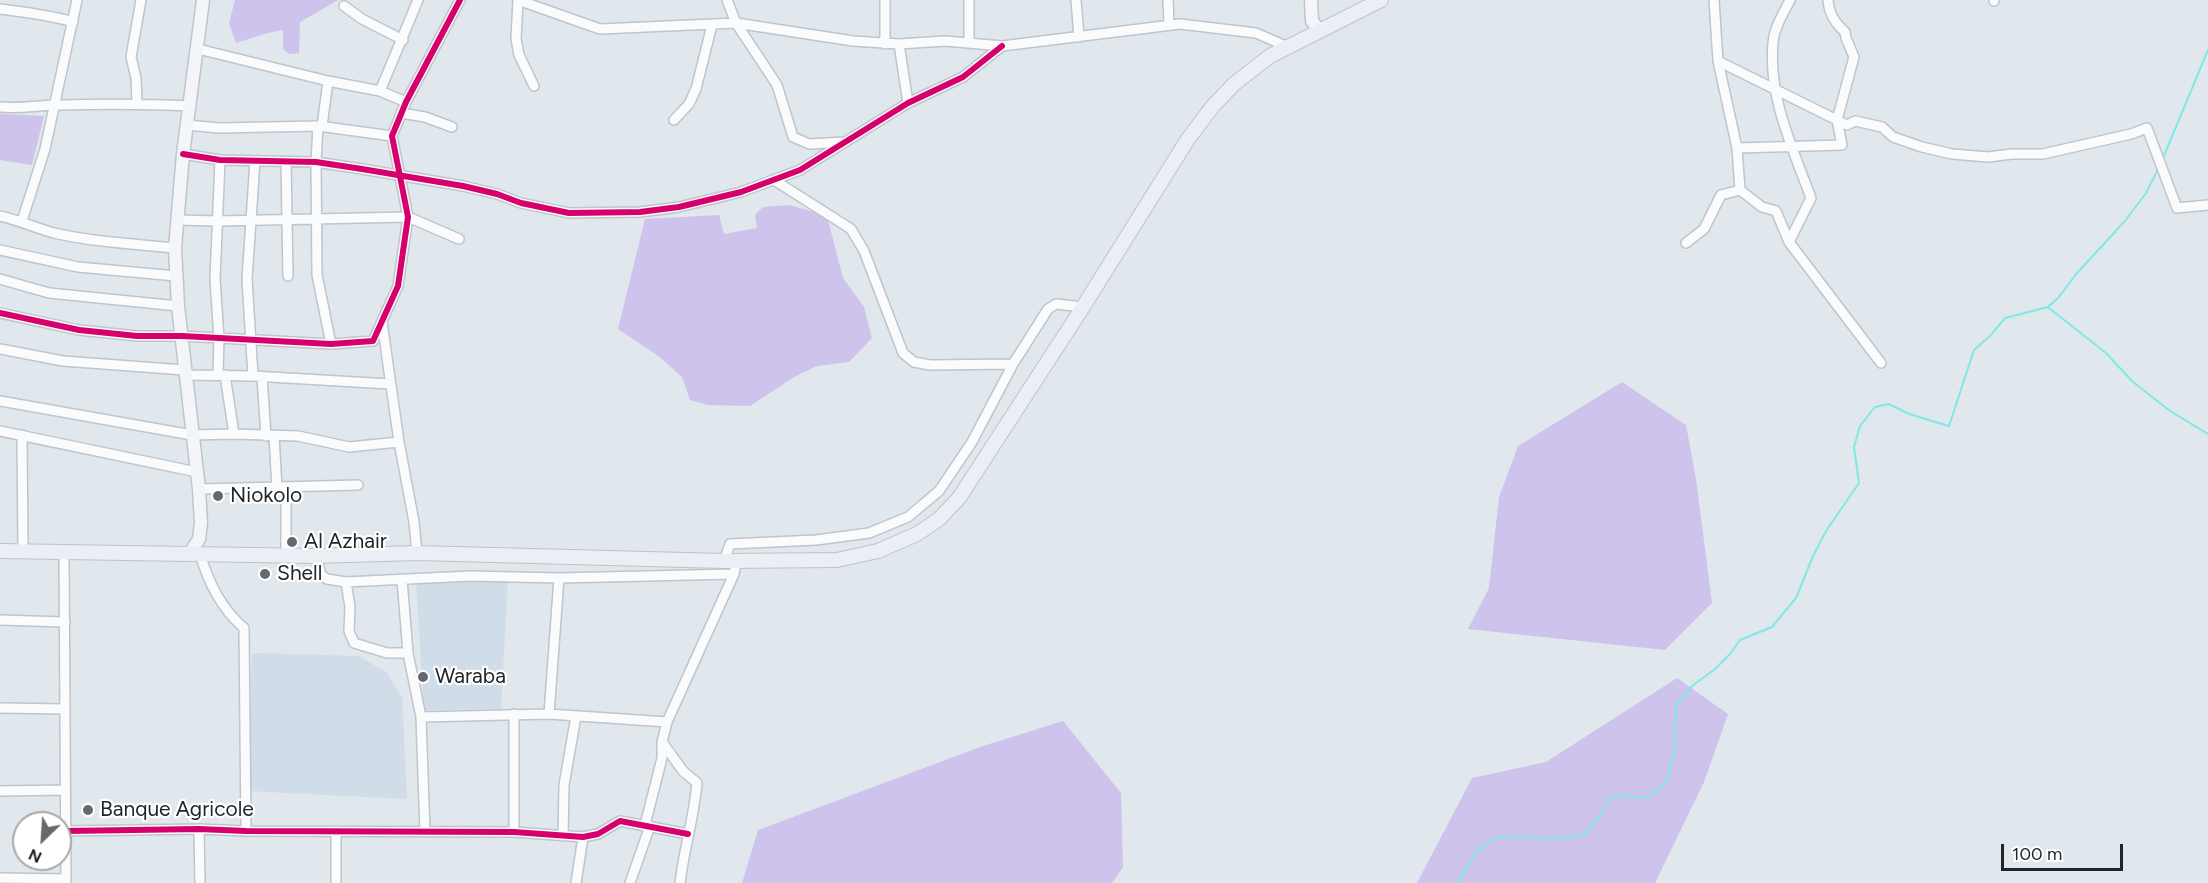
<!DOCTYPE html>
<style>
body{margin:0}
#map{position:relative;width:2208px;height:883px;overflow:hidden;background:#e0e7ed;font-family:Figtree,sans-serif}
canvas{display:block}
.north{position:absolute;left:12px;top:811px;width:60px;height:60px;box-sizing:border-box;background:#fff;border:2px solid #a6a8a9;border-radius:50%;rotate:205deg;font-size:16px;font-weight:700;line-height:24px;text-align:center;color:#212529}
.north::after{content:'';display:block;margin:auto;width:21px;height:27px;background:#64696e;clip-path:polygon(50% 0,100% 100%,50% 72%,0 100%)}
.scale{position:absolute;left:2001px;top:844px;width:122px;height:27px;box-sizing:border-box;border:3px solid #212529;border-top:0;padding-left:8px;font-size:18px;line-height:21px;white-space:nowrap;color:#212529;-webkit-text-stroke:4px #fff;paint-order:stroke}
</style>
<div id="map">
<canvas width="2208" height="883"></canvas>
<div class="north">N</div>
<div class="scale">100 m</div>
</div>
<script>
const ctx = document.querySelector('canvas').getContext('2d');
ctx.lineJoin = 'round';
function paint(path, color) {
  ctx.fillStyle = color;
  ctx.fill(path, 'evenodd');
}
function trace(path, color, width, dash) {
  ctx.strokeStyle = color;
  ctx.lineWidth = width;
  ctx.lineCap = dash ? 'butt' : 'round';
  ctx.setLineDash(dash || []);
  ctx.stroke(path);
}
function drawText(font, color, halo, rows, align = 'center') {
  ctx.font = font + ' Figtree,sans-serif';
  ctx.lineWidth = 4.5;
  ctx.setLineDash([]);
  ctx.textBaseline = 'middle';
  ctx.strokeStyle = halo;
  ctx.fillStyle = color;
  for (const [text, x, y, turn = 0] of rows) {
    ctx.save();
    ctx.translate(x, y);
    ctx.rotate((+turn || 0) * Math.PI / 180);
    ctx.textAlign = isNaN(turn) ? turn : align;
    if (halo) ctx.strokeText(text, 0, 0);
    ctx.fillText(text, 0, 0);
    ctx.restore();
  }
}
paint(new Path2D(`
 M508,577l-7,132 -77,1 -8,-129z
 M252,653l107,3 28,17 15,24 5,102 -158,-8z`), '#d0dce8');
paint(new Path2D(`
 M235,0h103l-38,22 -1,31 -10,1 -6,-5v-19c-16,2 -31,8 -47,13l-7,-20z
 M0,114l44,2 -12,49 -32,-5z
 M789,205l25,7 14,8 15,58 21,29 8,31 -23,24 -32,4 -23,11 -44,29 -42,-1 -18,-5 -8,-23 -25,-22 -39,-26 27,-110 74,-4 5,19 33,-6 -2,-13 8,-8z
 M1622,382l64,43 10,54 16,124 -47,47 -197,-21 21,-41 10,-91 19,-51z
 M1677,678l51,36 -24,68 -49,101h-238l55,-105 74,-16z
 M1063,721l58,72 2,74 -11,16h-370l16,-53 225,-84z`), '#cdc3ec');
trace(new Path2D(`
 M2163,158l45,-108
 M2049,308l57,45 27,29 37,29 38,23
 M1458,883l17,-29 19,-16 27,-2 31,3 32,-4 14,-16 13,-23 37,1 18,-14 9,-38 1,-40 16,-19 23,-17 15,-15 10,-14 32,-13 24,-29 17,-42 13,-25 33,-48 -5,-36 6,-21 15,-19 14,-3 20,10 40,12 25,-76 17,-15 14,-17 43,-11 10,-9 19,-25 48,-52 21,-28 12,-24`), '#82e8e5', 2);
const street = new Path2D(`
 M518,0l82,29 136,-6 117,18 46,3 46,-3 57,5 178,-22 76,9 32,14
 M518,0l-2,39 3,16 15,31
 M727,0l9,23 41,62 16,52 16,7 36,-2
 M885,0v44
 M969,0v43
 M1076,0l3,37
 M1168,0l1,24
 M1714,0l4,61 19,87 3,42 22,17 14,4 13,31 92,121
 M1994,0v1
 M344,6l18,13 41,21
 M0,9c25,3 49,6 73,13
 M899,44l9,59
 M198,49l130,32 52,10 26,11
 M1718,61l129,64 8,-4 27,6 11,10 29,10 30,7 36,3 24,-3h31l88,-20 16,-6 30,80 31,-3
 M380,91l38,-91
 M137,104l-1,-26 -5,-21 10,-57
 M0,107c20,2 40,-2 60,-2 44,-1 87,-1 131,1
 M401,113l24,4 27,10
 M674,120l15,-16 7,-15 16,-64
 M187,125l32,3 99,-2 74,10
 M318,126l-2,36 1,113 14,69
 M322,126l6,-45
 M1737,148l105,-3 -5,-25 17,-63 -8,-19 -1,-6c-10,-9 -16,-18 -17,-32
 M183,154l37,6 96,2 46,7 101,17 34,8 24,9 48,10 71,-1 39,-5 62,-15 59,-22 108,-67 55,-26 39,-31
 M286,162l2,114
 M774,180l77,49 13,22 39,102 11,9 16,3 83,-1
 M0,216c18,4 36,12 54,17 39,9 81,11 121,15
 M178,220l40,1 190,-4 51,22
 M22,221l23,-72 32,-149
 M1789,242l22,-44c-18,-49 -43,-101 -38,-155 1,-15 10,-29 17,-43
 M1686,243l18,-14 17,-34 19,-5
 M0,250l78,17 98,9
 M0,279l49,14 129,13
 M0,313l79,17 58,6h45l149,8 42,-3 25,-55 10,-69 -16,-81 14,-34 54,-102
 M382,322l17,120 15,80 3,31
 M0,349l63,12 121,9
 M185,375l68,1 137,8
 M218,375l1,-37 -4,-59 5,-119
 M225,375l9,59
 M253,376l-6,-97 8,-118
 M262,377l4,59
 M0,401l192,34 42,-1 64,2 51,11 50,-5
 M0,431l197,41
 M22,435l1,117
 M274,436l3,52
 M286,488v67
 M199,489l159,-4
 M64,552l2,331
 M200,553c7,27 22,57 44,75l2,203
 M316,556l5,19 6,4 19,3 124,-6 89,2 175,-4
 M724,561l6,-17 86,-4 53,-7 39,-16 31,-26 33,-49 41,-78 35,-55 8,-5 27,3
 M402,580l6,73 13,64 4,115
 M346,582l4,25 -1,24 5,12 33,10h21
 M0,620l65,2
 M0,708l65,1
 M549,714l10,-136
 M421,717l128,-3 118,8
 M662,742l21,29 14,12c-3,34 -13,66 -17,100
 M0,791l65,-1
 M645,825l17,-67v-16l5,-20 67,-148 1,-5
 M199,829l1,54
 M66,831l133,-2 47,2 268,1 69,5 15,-3 22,-13 68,13
 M514,832v-118
 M563,836l1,-51 12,-69
 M0,878l66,1
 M336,883v-52
 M576,883l7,-46
 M630,883l20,-57`);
const secondary = new Path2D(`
 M1311,0l1,21 8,10
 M190,553l9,-14 2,-16 -2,-34 -21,-183 -3,-58 8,-94 20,-154`);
const primary = new Path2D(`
 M0,551l316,5 101,-3 307,8 113,-1 41,-9 39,-17 22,-15 20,-21 124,-191 105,-168 25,-33 21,-22 36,-28 111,-56`);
trace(street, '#bfc5ca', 12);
trace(secondary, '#bfc5ca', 15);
trace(primary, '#bfc2c6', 16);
trace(street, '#fafbfc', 9);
trace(secondary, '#f3f5f8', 12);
trace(primary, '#ebeef4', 14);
trace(new Path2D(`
 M183,154l37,6 96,2 46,7 101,17 34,8 24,9 48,10 71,-1 39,-5 62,-15 59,-22 108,-67 55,-26 39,-31
 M0,313l79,17 58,6h45l149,8 42,-3 25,-55 10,-69 -16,-81 14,-34 54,-102
 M66,831l133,-2 47,2 268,1 69,5 15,-3 22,-13 68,13`), '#d6006c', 6);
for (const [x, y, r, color] of [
 [218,496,6,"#64696e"],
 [292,542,6,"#64696e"],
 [265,574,6,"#64696e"],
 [423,677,6,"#64696e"],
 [88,810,6,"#64696e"]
]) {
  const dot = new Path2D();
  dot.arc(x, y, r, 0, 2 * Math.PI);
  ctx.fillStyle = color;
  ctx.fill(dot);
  trace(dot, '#fff', 2);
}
drawText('21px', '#212529', '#fff', [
 ["Niokolo",230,496],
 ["Al Azhair",304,542],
 ["Shell",277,574],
 ["Waraba",435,677],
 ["Banque Agricole",100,810]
], 'left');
</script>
